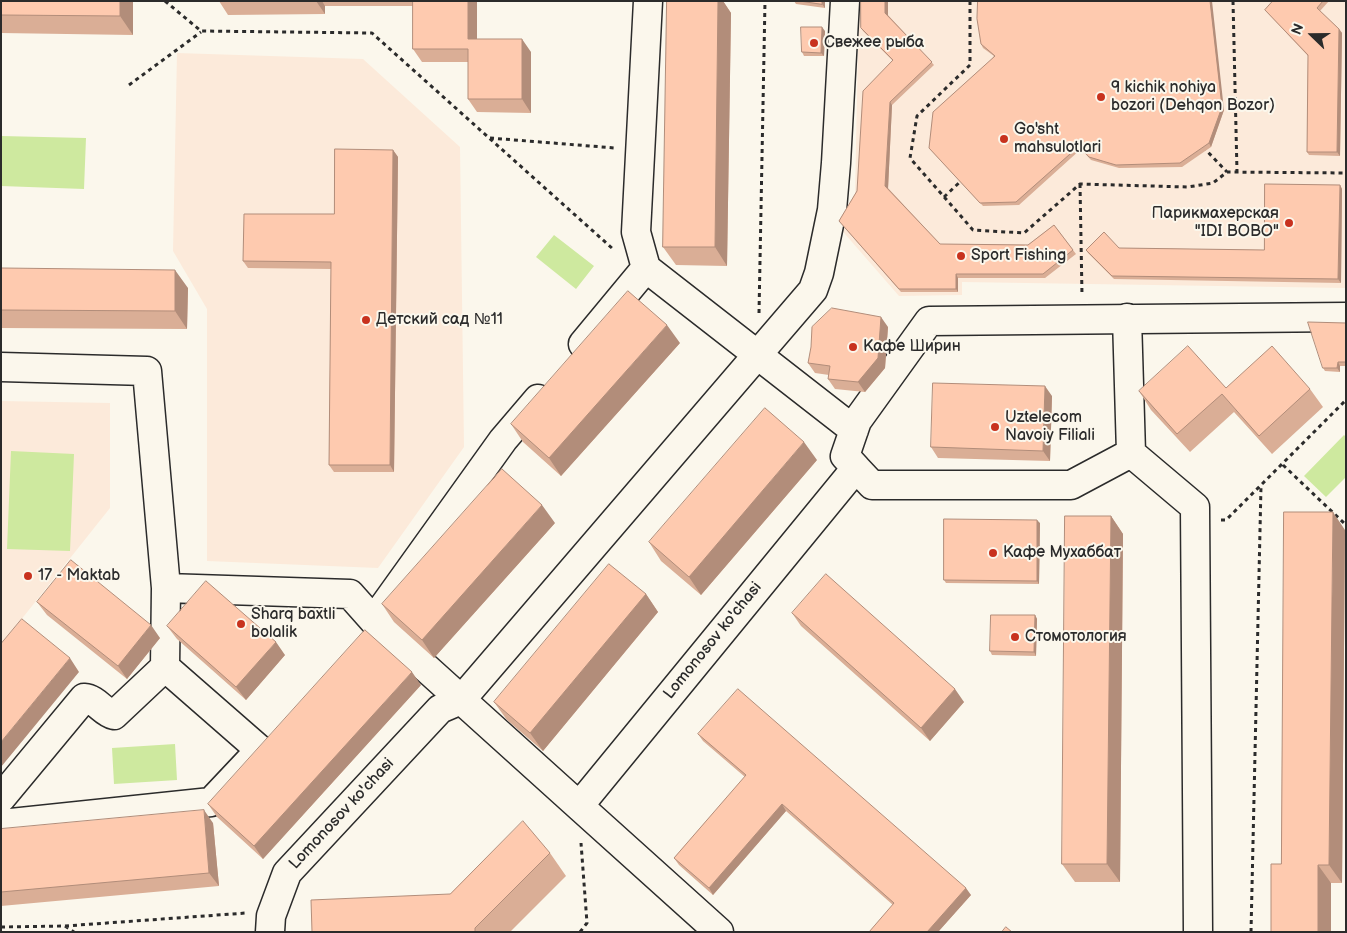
<!DOCTYPE html>
<meta charset="utf-8">
<style>
body{margin:0}
#map{position:relative;width:1347px;height:933px;overflow:hidden;background:#fbf7ec;font-family:"Balsamiq Sans",sans-serif}
canvas{display:block}
.frame{position:absolute;inset:0;border:2px solid #2b2b2b;pointer-events:none}
.north{position:absolute;left:1287px;top:10px;width:50px;height:50px;-webkit-text-stroke:4px #fbf7ec;paint-order:stroke;rotate:292deg;font-size:14px;font-weight:700;line-height:20px;text-align:center;color:#2b2b2b}
.north::after{content:'';display:block;margin:auto;width:18px;height:22px;background:#2b2b2b;clip-path:polygon(50% 0,100% 100%,50% 72%,0 100%)}
</style>
<div id="map">
<canvas width="1347" height="933"></canvas>
<div class="frame"></div>
<div class="north">N</div>
</div>
<script>
const ctx = document.querySelector('canvas').getContext('2d');
ctx.lineJoin = 'round';
function paint(path, color) {
  ctx.fillStyle = color;
  ctx.fill(path, 'evenodd');
}
function trace(path, color, width, dash) {
  ctx.strokeStyle = color;
  ctx.lineWidth = width;
  ctx.lineCap = dash ? 'butt' : 'round';
  ctx.setLineDash(dash || []);
  ctx.stroke(path);
}
function drawText(font, color, halo, rows, align = 'center') {
  ctx.font = font + ' "Balsamiq Sans",sans-serif';
  ctx.lineWidth = 4;
  ctx.setLineDash([]);
  ctx.textBaseline = 'middle';
  ctx.strokeStyle = halo;
  ctx.fillStyle = color;
  for (const [text, x, y, turn = 0] of rows) {
    ctx.save();
    ctx.translate(x, y);
    ctx.rotate((+turn || 0) * Math.PI / 180);
    ctx.textAlign = isNaN(turn) ? turn : align;
    if (halo) ctx.strokeText(text, 0, 0);
    ctx.fillText(text, 0, 0);
    ctx.restore();
  }
}
paint(new Path2D(`
 M859,1h486v287l-383,-6v13l-63,1 -61,-70 17,-33z
 M177,53l186,6 97,88 4,300 -86,121 -171,-7v-252l-34,-58z
 M1,401l109,2v105l-109,137z`), '#fceada');
paint(new Path2D(`
 M1,136l85,2 -2,51 -83,-3z
 M554,235l40,31 -18,23 -40,-32z
 M1344,435l2,2v40l-20,20 -22,-21z
 M11,451l63,3 -4,97 -63,-2z
 M175,744l2,36 -63,4 -2,-36z`), '#cee99f');
const minor = new Path2D(`
 M648,1l-12,231 10,36 208,162
 M1127,318l4,135 64,54 3,425
 M583,344l63,-76
 M1,367l146,4 19,217 184,6 24,27 205,185
 M856,468l16,17h199l60,-32
 M379,613l124,-173 35,-41
 M165,667l1,-79
 M1,798l83,-100c13,1 18,14 30,17l51,-48 95,83 -49,52 -210,22
 M270,932l1,-16 16,-43 153,-164 21,-9 352,-410 6,-17 13,-63 4,-47 9,-162
 M719,932l-140,-126 277,-338 -11,-12 12,-35 72,-100 417,-4`);
trace(minor, '#2b2b2b', 31);
trace(new Path2D(`
 M165,1l36,30 171,2 241,216
 M970,1v64l-53,51 -7,42 63,72 51,3 56,-49 108,3 25,-4 14,-11 119,1
 M1233,1l4,171
 M129,85l72,-53
 M490,138l125,10
 M1203,147l24,25
 M1080,184l2,111
 M944,197l18,-17
 M759,313l6,-312
 M1283,465l63,60
 M1221,520h5l120,-120
 M65,926l181,-13
 M1,927l64,-1 9,6
 M580,932l7,-9 -6,-80
 M1251,932l10,-446`), '#2b2b2b', 3, [4, 4]);
trace(minor, '#fbf7ec', 28);
paint(new Path2D(`
 M1,1h132v34l-132,-2z
 M219,1h258v38l54,13v61l-54,-1 -9,-13v-37h-46l-9,-13v-43h-88v8l-97,1z
 M667,1h56l8,12 -4,253 -51,-1 -13,-18z
 M794,1h31v7l-29,-4z
 M888,1v14l46,50 -42,40 -4,83 52,56 88,1 26,-20 22,29 -31,24h-87v14h-57l-62,-71 18,-30 36,-130 -30,-30 -2,-3z
 M1273,1h56l-9,10 19,18 3,4 -2,123 -31,-1 -2,-3 1,-96 -43,-46z
 M825,31l-1,25h-20l-2,-4z
 M981,44l243,66 -13,37 -29,20 -63,1 -28,-8 -10,-11 -62,56 -36,1 -54,-58 65,-92 -11,-8z
 M393,150l5,7 -4,315h-60l-5,-7 2,-196 -83,-1 -5,-7 91,-47z
 M1340,185l2,4 -1,94 -227,-4 -26,-26 -2,-3 33,-2 145,2z
 M1,268l187,20 -1,41 -186,-1z
 M1346,323v43h-6v6l-15,-1 -2,-3z
 M888,327l-3,41 -20,24 -30,-3 -7,-10 1,-4 -14,-2 -7,-10z
 M680,343l-119,133 -38,-34 -12,-18z
 M1226,388l84,1 13,18 -51,47 -38,-42 -44,40 -39,-42 -12,-19z
 M1052,396l-2,65 -112,-3 -7,-11z
 M817,460l-116,135 -40,-34 -12,-19z
 M1111,516l12,18 -3,348h-45l-13,-18z
 M555,523l-121,135 -40,-36 -12,-18z
 M1040,523l-1,61 -93,-1 -2,-3z
 M1345,530l-3,353h-11l-50,-19z
 M646,594l12,18 -115,139 -36,-31 -13,-18z
 M37,602l123,36 -33,41 -80,-64z
 M792,613l172,89 -34,39 -129,-115z
 M1035,615l2,4 -1,37 -44,-1 -2,-4z
 M167,626l118,29 -39,45 -69,-61z
 M421,685l-158,174 -46,-42 -9,-13z
 M698,734l273,161 -33,37h-69l24,-27 -107,-94 -73,84 -34,-30 -5,-7 71,-81 -42,-36z
 M213,823l6,63 -218,20v-77z
 M550,853l16,23 -56,56h-198l138,-38z`), '#daae96');
paint(new Path2D(`
 M120,1h13v34l-13,-19z
 M316,1h6l3,5v8z
 M468,1h9v51l-9,-13z
 M718,1h5l8,12 -4,253 -12,-19z
 M822,1h3v7l-3,-4z
 M885,1h3v15l-3,-3z
 M1210,1h2l12,109 -13,37 -2,-4z
 M822,27l3,4 -1,25 -3,-3z
 M1339,29l3,4 -2,123 -3,-4z
 M522,39l9,13v61l-9,-14z
 M890,102l2,3 -4,84 -3,-3z
 M393,150l5,7 -4,315 -4,-7z
 M1340,185l2,4 -1,94 -3,-4z
 M175,270l13,18 -1,41 -12,-18z
 M956,274l2,4v14l-2,-3z
 M881,317l7,10 -3,41 -20,24 -7,-10z
 M667,325l13,18 -119,133 -12,-18z
 M1338,362l2,4v6l-3,-4z
 M1045,386l7,10 -2,65 -7,-10z
 M804,442l13,18 -116,135 -12,-18z
 M542,505l13,18 -121,135 -12,-18z
 M1333,512l12,18 -3,353 -13,-18z
 M1111,516l12,18 -3,348 -13,-18z
 M1037,520l3,3 -1,61 -2,-3z
 M646,594l12,18 -115,139 -13,-18z
 M1035,615l2,4 -1,37 -2,-4z
 M151,625l9,13 -33,41 -9,-13z
 M276,642l9,13 -39,45 -10,-13z
 M70,658l9,14 -78,95v-25z
 M412,672l9,13 -158,174 -9,-13z
 M955,689l9,13 -34,39 -9,-13z
 M782,804l4,7 -73,84 -4,-7z
 M204,810l9,13 6,63 -10,-13z
 M1318,865l13,18v49h-13z
 M966,888l5,7 -33,37h-11z`), '#b28d7a');
const building = new Path2D(`
 M1,1h119v15l-119,-1z
 M413,1h55v38h54v60h-54v-50h-55z
 M667,1h51l-3,246h-52z
 M800,1h22v3z
 M861,1h24v12l47,49 -42,40 -5,84 55,58 88,1 26,-20 19,25 -30,24h-87v15h-57l-60,-68 18,-30 6,-100 30,-31 -32,-32z
 M978,1h232l12,106 -13,36 -29,20 -64,2 -27,-8 -10,-11 -63,56 -36,1 -51,-55 4,-36 62,-56 -14,-12 -4,-25z
 M1273,1h50l-6,7 22,21 -2,123h-30l1,-97 -43,-45z
 M801,27h21l-1,26 -19,-1z
 M335,149l58,1 -3,315h-61l2,-203 -88,-1 1,-47h90z
 M1265,184l75,1 -2,94 -226,-3 -26,-26 18,-18 15,16 145,2z
 M1,268l174,2v41l-174,-1z
 M628,291l39,34 -118,133 -38,-34z
 M832,308l49,9 -3,41 -20,24 -30,-3 2,-13 -22,-3 3,-16 1,-20z
 M1308,322l38,1v39h-8l-1,6h-14z
 M1188,346l38,42 46,-42 38,43 -51,47 -37,-42 -45,40 -38,-43z
 M933,383l112,3 -2,65 -112,-4z
 M765,408l39,34 -115,135 -40,-35z
 M502,469l40,36 -120,135 -40,-36z
 M1284,512h49l-4,353h-11v67h-47v-68h10z
 M1065,516h46l-4,348h-45z
 M944,519l93,1v61l-93,-1z
 M71,560l80,65 -33,41 -81,-64z
 M609,564l37,30 -116,139 -36,-31z
 M826,574l129,115 -34,39 -129,-115z
 M206,581l70,61 -40,45 -69,-61z
 M991,615h44l-1,37 -44,-1z
 M22,619l48,39 -69,84v-98z
 M365,630l47,42 -158,174 -46,-42z
 M738,689l228,199 -39,44h-58l25,-29 -112,-99 -73,84 -35,-30 72,-83 -48,-41z
 M204,810l5,63 -208,19v-63z
 M523,821l27,32 -75,75v4h-163l-1,-32 139,-6z
 M1006,927l6,5h-10z`);
paint(building, '#fecaaf');
trace(building, '#b28d7a', 1);
for (const [x, y, r, color] of [
 [814,43,5,"#c8321e"],
 [1101,97,5,"#c8321e"],
 [1004,139,5,"#c8321e"],
 [1289,223,5,"#c8321e"],
 [961,256,5,"#c8321e"],
 [366,320,5,"#c8321e"],
 [853,347,5,"#c8321e"],
 [995,427,5,"#c8321e"],
 [993,553,5,"#c8321e"],
 [28,576,5,"#c8321e"],
 [241,624,5,"#c8321e"],
 [1015,637,5,"#c8321e"]
]) {
  const dot = new Path2D();
  dot.arc(x, y, r, 0, 2 * Math.PI);
  ctx.fillStyle = color;
  ctx.fill(dot);
  trace(dot, '#fbf7ec', 2);
}
drawText('16px', '#2b2b2b', '#fbf7ec', [
 ["Свежее рыба",824,43],
 ["9 kichik nohiya",1111,88],
 ["bozori (Dehqon Bozor)",1111,106],
 ["Go'sht",1014,130],
 ["mahsulotlari",1014,148],
 ["Парикмахерская",1279,214,"right"],
 ["\"IDI BOBO\"",1279,232,"right"],
 ["Sport Fishing",971,256],
 ["Детский сад №11",376,320],
 ["Кафе Ширин",863,347],
 ["Uztelecom",1005,418],
 ["Navoiy Filiali",1005,436],
 ["Кафе Мухаббат",1003,553],
 ["17 - Maktab",38,576],
 ["Sharq baxtli",251,615],
 ["bolalik",251,633],
 ["Стомотология",1025,637]
], 'left');
drawText('16px', '#2b2b2b', '#fbf7ec', [
 ["Lomonosov ko'chasi",713,641,-51],
 ["Lomonosov ko'chasi",342,814,-47]
]);
</script>
